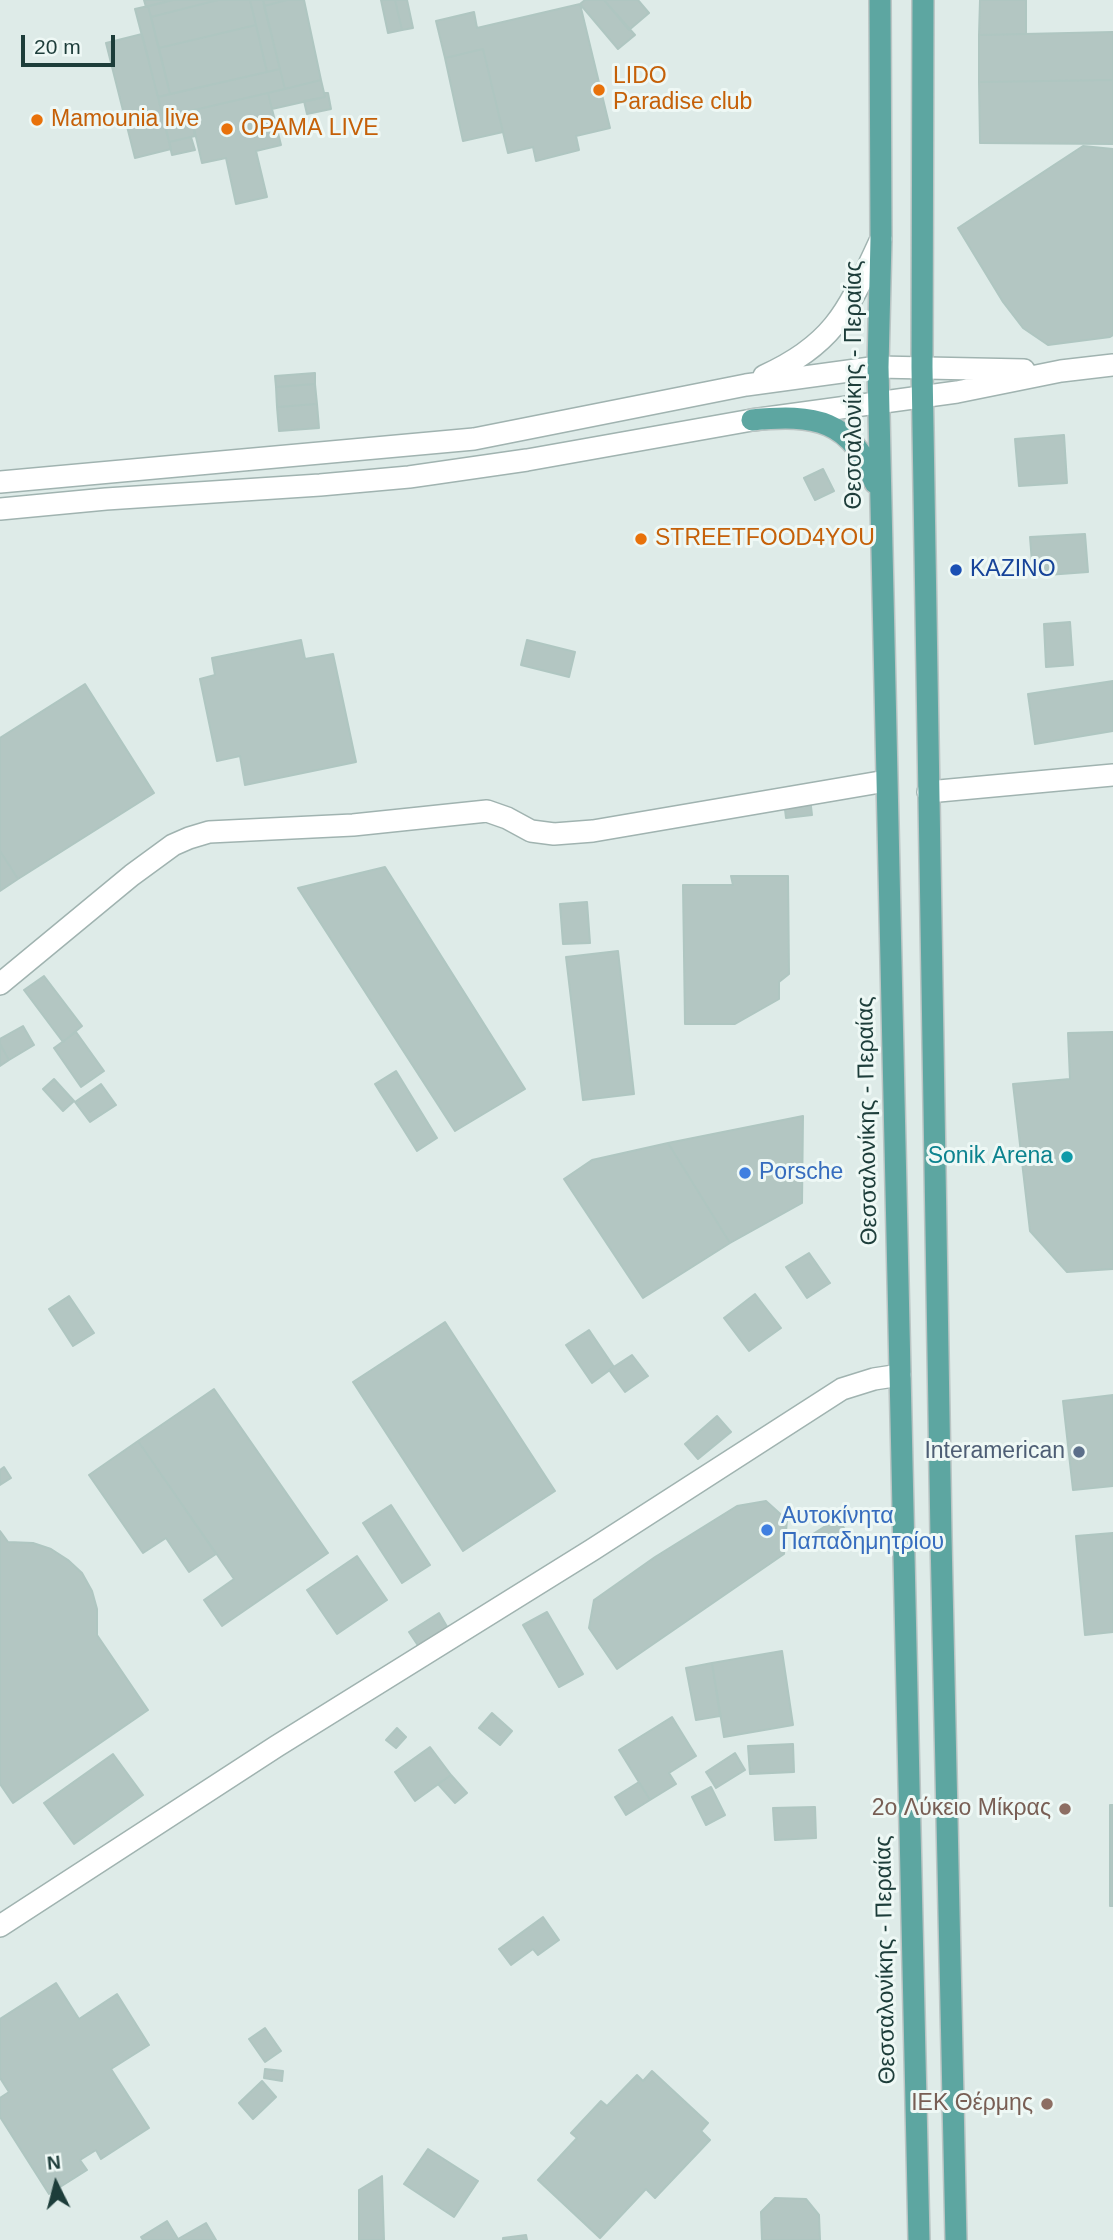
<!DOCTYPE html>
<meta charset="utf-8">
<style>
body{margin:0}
#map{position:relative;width:1113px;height:2240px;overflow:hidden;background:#deebe8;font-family:Arial,sans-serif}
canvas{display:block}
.north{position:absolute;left:21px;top:2149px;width:70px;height:70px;-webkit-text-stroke:5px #eef8f5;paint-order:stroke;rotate:354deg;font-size:19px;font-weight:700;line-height:28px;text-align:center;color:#1d3d3a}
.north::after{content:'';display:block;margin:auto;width:24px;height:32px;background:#1d3d3a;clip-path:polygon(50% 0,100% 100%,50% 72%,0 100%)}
.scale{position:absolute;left:21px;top:35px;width:94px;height:32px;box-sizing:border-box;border:4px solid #1d3d3a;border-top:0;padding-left:9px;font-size:21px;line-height:24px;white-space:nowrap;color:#1d3d3a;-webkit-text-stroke:5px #eef8f5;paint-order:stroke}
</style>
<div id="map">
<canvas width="1113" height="2240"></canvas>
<div class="north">N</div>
<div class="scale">20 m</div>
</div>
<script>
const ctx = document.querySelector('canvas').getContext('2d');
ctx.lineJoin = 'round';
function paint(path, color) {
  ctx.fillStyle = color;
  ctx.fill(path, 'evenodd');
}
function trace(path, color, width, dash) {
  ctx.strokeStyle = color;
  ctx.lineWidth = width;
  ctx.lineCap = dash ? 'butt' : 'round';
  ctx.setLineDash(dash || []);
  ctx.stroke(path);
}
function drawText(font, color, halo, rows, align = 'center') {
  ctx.font = font + ' Arial,sans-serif';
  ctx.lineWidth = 6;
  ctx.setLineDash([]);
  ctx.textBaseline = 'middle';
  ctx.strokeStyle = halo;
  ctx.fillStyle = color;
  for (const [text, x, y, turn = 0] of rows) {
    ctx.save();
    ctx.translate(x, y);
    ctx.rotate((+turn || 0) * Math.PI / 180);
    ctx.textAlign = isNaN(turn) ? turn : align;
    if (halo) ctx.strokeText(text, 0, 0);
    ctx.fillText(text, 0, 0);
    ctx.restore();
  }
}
const building = new Path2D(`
 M144,0h29l-27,7z
 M173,0h45l-67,17 -3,-11z
 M218,0h32l6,25 -97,23 -8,-31z
 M250,0h13l17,69 -13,3z
 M263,0h24l-23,6z
 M287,0h17l17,80 -36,9 -21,-83z
 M381,0h14l7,30 -14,3z
 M395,0h12l6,28 -11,2z
 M585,0h19l31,35 -17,14 -38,-45z
 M604,0h34l11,13 -20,17z
 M980,0h46v34l-47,1z
 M580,4l30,124 -34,8 3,14 -43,11 -3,-14 -25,6 -25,-104 -38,9 -9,-37 38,-9 3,16z
 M148,6l22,88 -12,3 -23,-88z
 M256,25l11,47 -97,22 -11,-46z
 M1113,32v48l-134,2v-47z
 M142,34l29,115 -36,9 -29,-115z
 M483,49l20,83 -40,9 -18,-83z
 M280,69l5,20 -95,22 5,25 -26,6 -11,-45z
 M321,80l4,17 -53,12 -4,-16z
 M1113,80v64l-133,-1 -1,-61z
 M268,93l13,52 -25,6 11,46 -31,7 -10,-46 -24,5 -12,-52z
 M324,93h4l3,16 -24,5 -3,-13 21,-4z
 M191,137l4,13 -23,5 -3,-13z
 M1083,146l30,3v186l-3,2 -62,8 -25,-17 -20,-26 -45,-74z
 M315,373v11l-39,3 -1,-11z
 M315,384l2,20 -40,3 -1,-20z
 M317,404l2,24 -40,3 -2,-24z
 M1064,435l3,48 -48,3 -4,-47z
 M823,469l11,22 -19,9 -11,-22z
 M1085,534l3,38 -55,4 -3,-39z
 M1070,622l3,43 -27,2 -2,-43z
 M301,640l4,19 28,-5 23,108 -111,23 -5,-29 -23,5 -17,-82 15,-4 -3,-17z
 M527,640l48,12 -6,25 -48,-12z
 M1113,681v50l-78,13 -7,-50z
 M85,684l69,109 -136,86 -18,-28v-113z
 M810,798l2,17 -26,3 -2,-17z
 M0,851l18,28 -18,12z
 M385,867l140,222 -70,42 -157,-243z
 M731,876h57l1,98 -10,8v17l-44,25h-50l-2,-139h50z
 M587,902l3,41 -27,1 -3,-40z
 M618,951l16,143 -51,6 -17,-143z
 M44,976l38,50 -19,16 -39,-52z
 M23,1026l11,19 -25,15 -9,-16v-5z
 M76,1032l28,39 -23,16 -27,-39z
 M1113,1032v237l-46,3 -37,-41 -17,-147 57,-5 -2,-46z
 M0,1044l9,16 -9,6z
 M396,1071l41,67 -20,13 -42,-67z
 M54,1079l20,22 -11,10 -20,-22z
 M101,1084l15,21 -26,17 -15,-20z
 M803,1116l-1,87 -72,40 -62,-100z
 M668,1143l62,100 -87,55 -79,-119 28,-19z
 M809,1253l21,30 -23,15 -21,-31z
 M755,1294l26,34 -32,23 -25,-33z
 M69,1296l25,37 -21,13 -24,-37z
 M445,1322l110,169 -92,60 -110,-169z
 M589,1330l25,37 -22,16 -26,-38z
 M632,1355l16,21 -23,16 -16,-22z
 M214,1389l114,164 -106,73 -18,-26 30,-21 -96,-138z
 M1113,1395v91l-40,4 -10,-89z
 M717,1416l14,16 -33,27 -13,-15z
 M138,1441l78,113 -27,18 -23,-34 -23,15 -54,-78z
 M4,1467l7,11 -11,7v-15z
 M766,1501l21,19 -3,34 -167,115 -28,-41 5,-28 61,-43 82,-51z
 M391,1505l39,60 -28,18 -39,-60z
 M838,1518l9,15 -25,15 -9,-14z
 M0,1531l8,11 25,1 18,6 17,11 14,13 10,18 5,18v26l51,75 -135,93 -13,-19z
 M1113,1533v99l-28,3 -9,-99z
 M357,1556l30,44 -50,34 -30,-44z
 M547,1612l36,62 -24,13 -36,-62z
 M439,1613l10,17 -30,17 -10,-15z
 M782,1651l11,74 -69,12 -12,-74z
 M712,1663l8,53 -24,4 -10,-52z
 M492,1713l20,18 -12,14 -21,-17z
 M672,1717l24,39 -27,17 7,11 -26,16 -31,-50z
 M397,1728l9,9 -10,11 -10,-8z
 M793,1744l1,28 -44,2 -2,-28z
 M430,1747l21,28 -36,26 -20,-29z
 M735,1753l10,17 -29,18 -10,-16z
 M113,1754l30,41 -69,49 -30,-41z
 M451,1775l16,18 -12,10 -17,-19z
 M639,1782l11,18 -24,15 -11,-18z
 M711,1787l14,28 -19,10 -14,-28z
 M1110,1805h3v101h-3z
 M815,1807l1,31 -41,2 -2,-32z
 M543,1917l16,23 -21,15 -5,-6 -22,16 -12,-16z
 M56,1983l23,36 38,-25 32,51 -38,24 38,59 -48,31 -5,-9 -16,10 7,10 -38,24 -49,-77v-19l9,-6 -9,-14v-59z
 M265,2028l16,23 -16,11 -16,-23z
 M265,2069l18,2 -1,10 -18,-3z
 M652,2071l56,52 -7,8 9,9 -55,58 -9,-9 -46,49 -62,-58 39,-42 -6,-5 30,-32 6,5 30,-31 6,6z
 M262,2081l14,16 -23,22 -14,-16z
 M428,2149l50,32 -24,36 -50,-33z
 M382,2176l2,64h-25v-50z
 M775,2198l31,1 13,16 1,25h-58l-1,-28z
 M167,2221l11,18 28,-16 10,17h-73l-2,-3z
 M526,2235l1,5h-24v-2z`);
paint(building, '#b3c6c2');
trace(building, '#afc6c1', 2);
const minor = new Path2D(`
 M764,376c73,-33 85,-69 117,-137
 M0,482l474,-43 272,-54 132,-18 146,3
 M0,509l106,-10 214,-14 89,-8 118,-17 225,-40 205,-28 104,-21 52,-6
 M928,792l185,-17
 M0,984l132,-109 41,-30 16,-7 20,-6 144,-7 134,-14 20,7 24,13 23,3 39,-3 293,-50
 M0,1926l277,-180 315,-196 250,-161 32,-10 26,-4`);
const primary = new Path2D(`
 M880,0l1,239 -3,128 41,1873
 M923,0l-1,367 19,1170 15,703
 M752,420c62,-6 100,-1 123,63`);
trace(minor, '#a0b3b0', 24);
trace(primary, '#bbc5c4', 24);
trace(minor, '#fff', 21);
trace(primary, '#5da6a1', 21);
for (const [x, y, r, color] of [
 [599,90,7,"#e8710a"],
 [37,120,7,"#e8710a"],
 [227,129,7,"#e8710a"],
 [641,539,7,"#e8710a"],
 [956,570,7,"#1a4fb4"],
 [1067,1157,7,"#0f9aa8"],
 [745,1173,7,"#3f7fe0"],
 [1079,1452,7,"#5c6f8a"],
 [767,1530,7,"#3f7fe0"],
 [1065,1809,7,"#8d6e63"],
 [1047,2104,7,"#8d6e63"]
]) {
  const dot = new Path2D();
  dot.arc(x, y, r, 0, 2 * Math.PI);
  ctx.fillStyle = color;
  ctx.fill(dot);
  trace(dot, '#eef8f5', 2.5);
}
drawText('23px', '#c56008', '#eef8f5', [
 ["LIDO",613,77],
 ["Paradise club",613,103],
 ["Mamounia live",51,120],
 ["ΟΡΑΜΑ LIVE",241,129],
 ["STREETFOOD4YOU",655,539]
], 'left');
drawText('23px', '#1d3d3a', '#eef8f5', [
 ["Θεσσαλονίκης - Περαίας",855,385,-90],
 ["Θεσσαλονίκης - Περαίας",868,1121,-91],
 ["Θεσσαλονίκης - Περαίας",886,1960,-91]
]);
drawText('23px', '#164399', '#eef8f5', [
 ["ΚΑΖΙΝΟ",970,570]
], 'left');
drawText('23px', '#0d838f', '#eef8f5', [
 ["Sonik Arena",1053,1157]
], 'right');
drawText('23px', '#366cbe', '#eef8f5', [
 ["Porsche",759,1173],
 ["Αυτοκίνητα",781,1517],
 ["Παπαδημητρίου",781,1543]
], 'left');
drawText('23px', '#4e5e75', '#eef8f5', [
 ["Interamerican",1065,1452]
], 'right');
drawText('23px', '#785e54', '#eef8f5', [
 ["2ο Λύκειο Μίκρας",1051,1809],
 ["ΙΕΚ Θέρμης",1033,2104]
], 'right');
</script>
